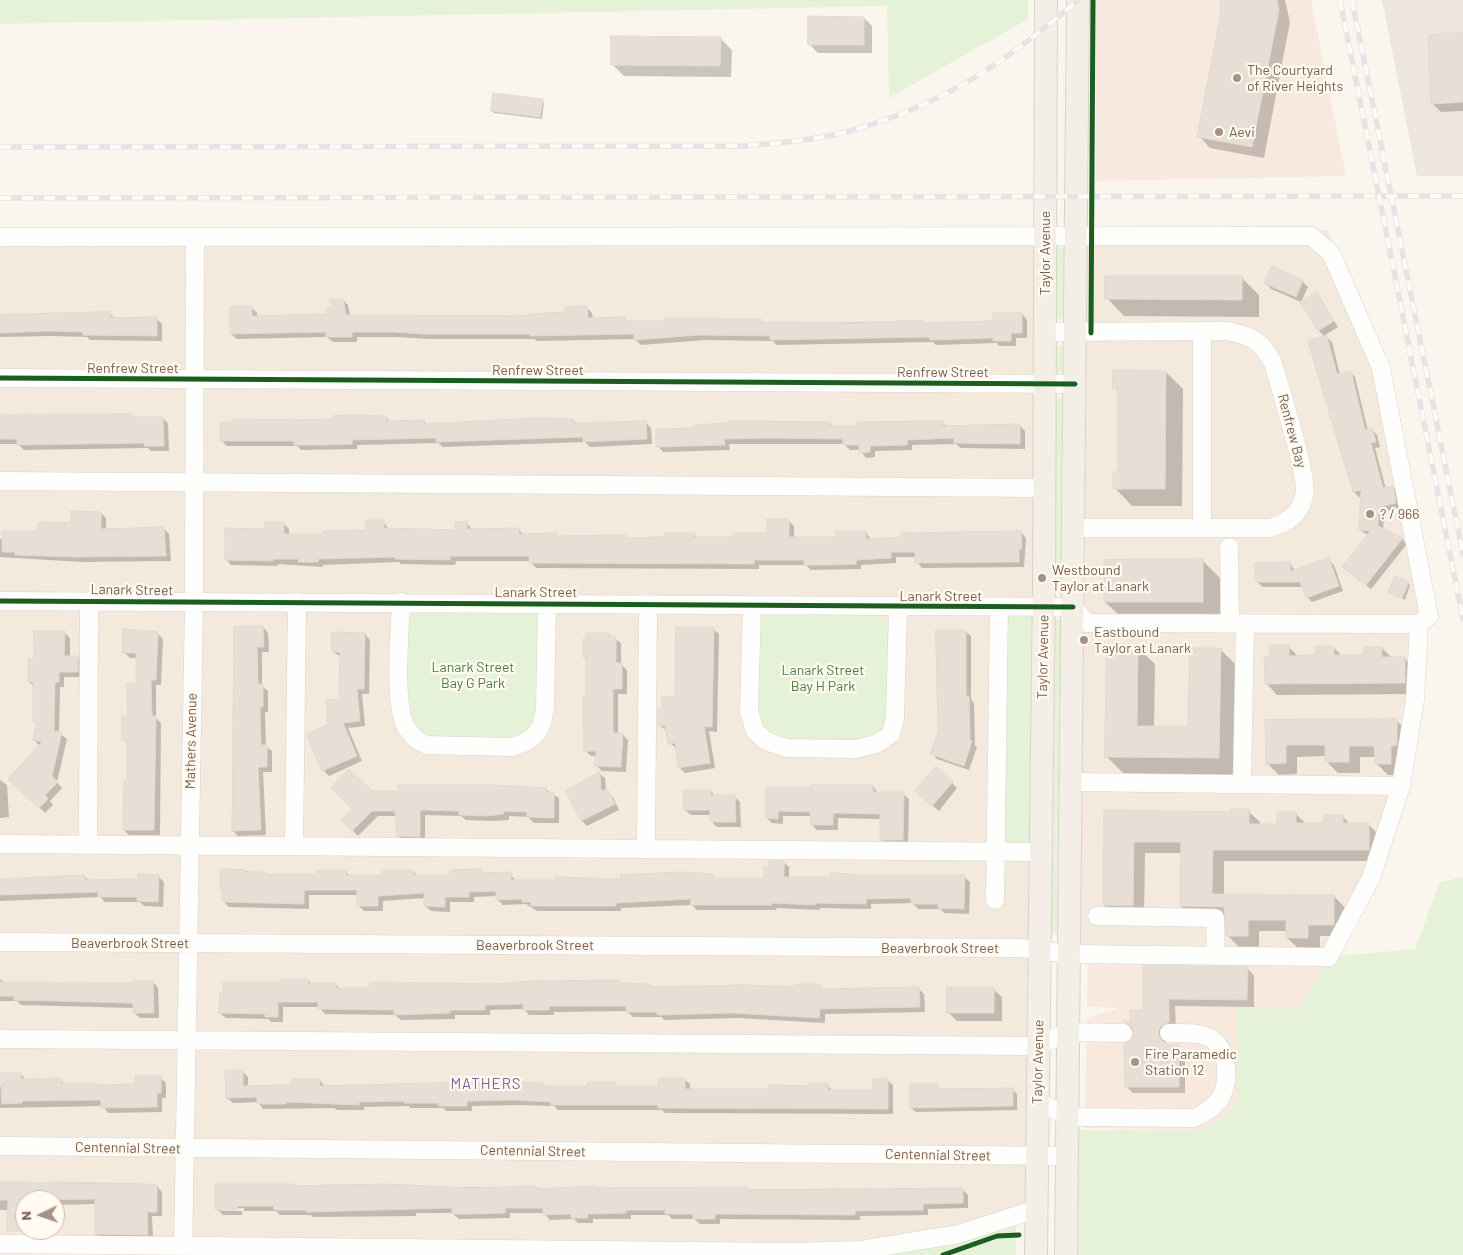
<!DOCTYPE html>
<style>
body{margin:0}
#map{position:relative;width:1463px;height:1255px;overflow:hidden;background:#faf6ee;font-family:Barlow,sans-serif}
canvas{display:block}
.north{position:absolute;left:15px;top:1190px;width:50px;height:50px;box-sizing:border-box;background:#fffbf2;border:1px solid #cbbcaf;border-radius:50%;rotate:267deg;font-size:14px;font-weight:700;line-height:20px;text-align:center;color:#7c5e4a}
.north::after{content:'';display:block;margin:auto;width:18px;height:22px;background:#a89383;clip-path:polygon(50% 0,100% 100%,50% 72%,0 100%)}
</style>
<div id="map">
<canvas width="1463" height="1255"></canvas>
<div class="north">N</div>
</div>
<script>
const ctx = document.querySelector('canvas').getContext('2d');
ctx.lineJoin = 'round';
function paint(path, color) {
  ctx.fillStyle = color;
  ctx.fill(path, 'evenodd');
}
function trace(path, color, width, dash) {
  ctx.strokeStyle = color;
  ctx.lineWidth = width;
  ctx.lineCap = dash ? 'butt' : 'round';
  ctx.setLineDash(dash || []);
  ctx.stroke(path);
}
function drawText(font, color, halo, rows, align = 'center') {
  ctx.font = font + ' Barlow,sans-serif';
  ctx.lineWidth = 4.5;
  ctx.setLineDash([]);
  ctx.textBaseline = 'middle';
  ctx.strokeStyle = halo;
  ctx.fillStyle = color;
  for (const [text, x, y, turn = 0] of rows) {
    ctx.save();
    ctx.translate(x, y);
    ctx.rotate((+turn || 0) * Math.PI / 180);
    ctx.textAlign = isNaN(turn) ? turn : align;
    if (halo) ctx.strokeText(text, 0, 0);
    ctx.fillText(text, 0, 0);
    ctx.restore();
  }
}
paint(new Path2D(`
 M1035,229l6,623 -5,357 -175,41 -861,-6v-1007zM25,1200h30v30h-30z
 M1084,230h243l54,138 48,248 -28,170 -72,171 -251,-7z`), '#f3e9dc');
paint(new Path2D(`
 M1096,0h215l35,176 -250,5z
 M1088,954l241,3 -29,52h-63v95l-32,26 -120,-2 2,-110 32,-10 -32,-1z`), '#f8e9df');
paint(new Path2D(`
 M1382,0h81v176h-46z`), '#ede6df');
paint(new Path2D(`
 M0,0h1028v19l-139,79 -2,-92 -887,18z
 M1060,247l6,3 -1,67 -5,3 -5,-1 1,-71z
 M1061,345l4,2 -1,23 -6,3 -4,-2 1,-24z
 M1059,398l5,1 -3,194h-6v-194z
 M401,602l146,1 -13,134 -108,8 -21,-18z
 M999,607l45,1 -3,244 -45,-1z
 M766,614h112l12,11 -1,91 -14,19 -24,6 -65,-1 -20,-9 -9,-18 1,-88z
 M1058,619l5,2 -4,313 -8,1 3,-315z
 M1463,877v378h-397l1,-125h138l32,-26v-96l63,1 29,-52 86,-8 25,-67z
 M1016,1224v31h-135z`), '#e5f2d8');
paint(new Path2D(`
 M1222,0h63l5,22 -26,136 -54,-10 -11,-12 22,-117z
 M864,18l8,8v27h-54l-8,-8z
 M1463,34v77l-22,1 -9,-9z
 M720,38l12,12 -1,27 -107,-1 -12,-12z
 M542,100l2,3 -2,16 -48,-6 -2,-2z
 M1242,278l17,17v22l-135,-1 -17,-18z
 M1302,281l6,6 -7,15 -30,-13 -5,-6z
 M1317,294l21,33 -14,9 -6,-6z
 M343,300l5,5 2,11 140,2 76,-5 21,-5 5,5 1,6 31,-1 5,5 132,-3 3,4 159,-3 3,3 68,-2 28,-8 5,6v18h-11v8h-17l-2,-3 -61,2 -3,-3 -157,3 -3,-4 -68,-1 -64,5 -6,-6 -98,2 -3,-2h-104l-31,-2h-42v5h-24l-6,-5 -90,2 -6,-5 20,-27 6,6v4l72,-2 3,-7z
 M110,314l5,5 41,-1 6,6v17l-72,-1 -3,-3 -35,-1 -52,1v-21z
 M1326,337l6,5 8,33 10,-3 5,5 13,54 4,-1 5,5 3,12 -5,1 11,41 7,-2 5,6 3,15 -17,4 -1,18 19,9 5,5 -36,45 -22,-17 19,-37 -8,-5 2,-34 -3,1 -5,-5z
 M1166,372l17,17 -1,117h-50l-17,-18 4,-15 1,-81 -6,-5z
 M131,415l3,4 29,-1 5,6 1,27h-18l-3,-3 -124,2 -6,-6h-18v-28z
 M385,417l6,5 33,-1 4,5 145,-6 5,5 68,-2 5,5 1,16 -62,3 -5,-5 -142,5 -5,-4 -81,2v4l-56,1 -4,-4h-70l-5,-5 113,-21z
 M942,422l5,5 72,-2 6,6v18l-64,-1 -5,-4 -44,1v5l-37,1v6l-9,1 -6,-8h-10l-6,-6h-115l1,6 -67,2 -5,-6 172,-23 4,4z
 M101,513l5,5v12l57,-2 6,6 2,27 -90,1 -81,-5v-18l72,-15z
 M788,520l6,6v12h43l29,-6 5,8 150,-8 5,6 -2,29 -102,1 -5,-6v-5h-21v6l-35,2v4l-50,1 -5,-5h-47v4l-223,-1 -6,-7h-74l-1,4 -54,-1 -2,-2 -76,3v2l-45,-3v2l-47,-1 -5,-6 41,-29 16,-7 6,6v6h34l44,-4 16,-10 6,9 67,1 11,-8 5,7 46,-1 6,6h32l3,3h107l27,-4 5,4h36l35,-4z
 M1328,559l6,6 9,26 -31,11 -5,-5 -4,-10h-40l-6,-5 33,-19 5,8z
 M1202,560l18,18v41h-97l-18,-17z
 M1408,583l2,2 -5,15 -16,-8z
 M263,627l5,6 1,19h-7v34l6,5v21h-3l1,34 6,5v21h-9l3,63 -28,1 -5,-5 2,-203z
 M713,629l6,5 -2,98 -8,-1 6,37 -30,5 -6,-6 -2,-19 -8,-5 -2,-12 -8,-6 4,-14 13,-14z
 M965,631l6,5v63l3,4 1,43 2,1 -8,23 -32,-11 -5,-5z
 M64,632l6,6v19h8l5,6v14h-19v10h-4l-1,46 8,6 -10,43 5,6 -12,13 3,4 -8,8 -35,-34 30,-33 -6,-6 4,-15 -4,-4 1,-34 -6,-5 6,-23z
 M157,633l6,6 -2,46h-5v33l5,5 -1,112h-31l-5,-5 5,-48v-38l-5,-5 13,-55v-26h-7l-6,-6z
 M365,634l5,6 -1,54h-7l3,32 -17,2 14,33 -33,15 -6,-6 7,-45 11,-25v-43l-8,-5z
 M608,634l13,9v21l6,6v24h-9v40h4l6,6 -2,32 -24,-1 -5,-5v-10h-6l-6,-6 3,-89 -4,-4z
 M1137,647l18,17 -1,63 36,1 31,-78 17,17 -2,108 -112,-1 -18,-18z
 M1289,647l10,10h17l18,-9 8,8h22l18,-8 10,10h12l12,12v24l-139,1 -11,-12 5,-25z
 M1396,720l12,12 -6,43h-14l-12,-12v-6h-16v16h-22l-11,-11v-6l-30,1v17l-18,1 -12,-12v-42z
 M599,773l6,5 1,13 7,6 6,13 -32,16 -5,-5 -15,-29z
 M0,780l7,5 2,32 -9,1z
 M952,783l5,5 -18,23 -17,-14z
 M873,786l5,7 25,1 6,5 -1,46h-22l-5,-5v-21l-43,-1v12h-21l-5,-5v-9h-29v8l-11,-1 -5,-5v-30z
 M545,789l14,9v25h-25l-6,-6 -19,-1v4l-17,1 -26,-1 -5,-4 -36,-1v27l-21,-1 -5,-5 -2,-20h-19l-20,20 -15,-16 29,-28z
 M711,791l5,6h19l5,5 1,25h-24l-5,-5v-7h-21l-6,-5z
 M1105,811l126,2 17,-2 12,11v3h18l17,-12 11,11h18l18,-8 8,8h18l12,12v25h-156v35h110l11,12v28h-25v13h-21l-12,-11v-7h-28v16h-20l-12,-12 -1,-17 -33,-1 -12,-11 1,-53h-37l-1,64h-28l-12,-12z
 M783,862l6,5v11l43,1 18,-4 2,2h112l6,5 -1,32 -25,-1 -3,-4h-23l-5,-6 -42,1v5l-51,-1v2l-44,-2 1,2h-80l-5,-5 -71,3v3h-84l-11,-7 -23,1 -5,-5v-4l-24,1v5h-24v10l-19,-1 -6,-5v-8l-42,3v10h-19l-6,-6v-10h-49v14l-80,-2 -5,-5 21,-31 22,4h50l28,-4 5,5h34l29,-5 5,5 33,1 29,-6 4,4 26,-1 6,7h106l90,-5 4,3h49l5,-11z
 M58,876h26l5,5h50l19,-5 6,6 -1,25 -19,-1 -4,-4h-35l-5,-5 -100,4v-21l58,-2z
 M1145,967l102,1 7,7v32l-79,-1 1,24 -9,4 -2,8 2,4 11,1 7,7v39h-52l-7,-7 9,-53 -9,-10h6l13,-12z
 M0,979l7,5 127,1 19,-3 5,6 1,30h-19l-6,-5v-5l-113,-3 -4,-4h-17z
 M308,980l4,4h23l5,5 278,-7 3,3h27l4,3 144,1 23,-3 5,4 95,-1 5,5 1,18 -100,2v9l-87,-5 -74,2 -2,-3h-29l-6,-6 -73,1v3h-25l-5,-6 -34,1v5h-35v4l-54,1 -6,-5 -70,-1 -6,-7h-36v15h-12l-2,-3 -43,-1 -6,-5 61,-30z
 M993,989l9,8v24h-45l-9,-9z
 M242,1071l6,6v10h46l26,-7 5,7 218,-3 4,4 41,-1 26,-4 5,5 40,-1 25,-8 6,5v7l80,-1 57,-6 6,8 41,-1 13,-11 6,5v29l-228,-1 -3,-3h-104l-4,-4 -33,-1 -49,1v5h-26l-3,-3h-33l-1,-2 -45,1v3h-27l-3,-2 -71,1 -5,-7 -25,1 -6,-5z
 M21,1074l5,6h35l5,5 29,-1 2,2 40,-1 24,-7 5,5v15h-4v14l-54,1 -5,-7 -103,2v-21z
 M937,1086l4,4 71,-1 5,5v16l-101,2 -5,-4z
 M0,1182l126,1 31,3 5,6v24h-10l1,24 -51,-1 -6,-5v-30l-41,1v-5h-30v11l-25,-1z
 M294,1185l2,2h240l3,3 423,-1 6,6v13l-40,1v6l-68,1v4l-140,-1v5h-20l-6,-5h-22l-4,-4h-37v4h-38v4h-15l-4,-4 -24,1 -6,-7h-34v5l-51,1 -7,-6h-36v3l-103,1 -2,-2h-31l-4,-4h-34v4h-19l-5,-5zM244,1208v3h-23v-2z`), '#0003');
const building = new Path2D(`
 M1221,0h56l2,10 -27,137 -55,-10 23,-119z
 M808,16l56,1v28h-56z
 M1463,33v69l-32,2 -3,-69z
 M611,36l110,1 -1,29 -109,-1z
 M493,93l50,6 -3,18 -49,-6z
 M1272,266l31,14 -7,17 -32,-14z
 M1105,276h137v24l-137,-1z
 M1317,292l17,29 -16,10 -18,-29z
 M331,299h12l3,16 183,1v-2l36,-2 -1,-5 23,-1 1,12 37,-1v4h39v-3h27l70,1v3l99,1 63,-3v3l70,-2v-8h29v20h-11v8h-18v-3l-63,2 -1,-3 -159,3v-4l-71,-1 -65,5v-6l-104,2v-2h-107l-30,-2h-41v5h-26v-5l-96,2v-28h22v10l75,-2v-7h4z
 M110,312l1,6 46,-1v19l-74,-1v-3l-37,-1 -46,2v-18z
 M1327,336l10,38 14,-3 14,59 7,-2 4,14 -5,1 12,45 10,-2 3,17 -17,4 -1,19 25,12 -37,47 -24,-18 28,-36 -11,-1 2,-40 -8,2 -45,-151z
 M1113,370l53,1 -1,118h-52v-17h5v-84h-5z
 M132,414v3h31l1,29h-20v-3l-127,2v-6h-17v-24z
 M352,415l34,1v5l38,-1v4l113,-6 36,1v4l73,-2 1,18 -64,3v-5l-147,5v-4l-84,2v4l-29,1h-29v-4h-74v-19h12v-3l62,1 40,-1 -1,-3z
 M730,421l100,1 1,4h26v-4l86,-1v5l77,-2v20l-66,-1v-5l-47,2v5l-37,1v6l-11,1v-8h-16v-6l-75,-1 -44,1 1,6 -69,2v-18l38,-1v-3l36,-2z
 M71,511l30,1v17l63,-2 2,29 -92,1 -59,-2v-3h-13v-21h36v-9l33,1z
 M767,519h22v18h47v-6h30v8l35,-2v-4l120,-2 1,18h-3v13l-104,1v-11h-24v6l-35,2v4l-25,1h-27v-5h-50v4l-225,-1v-7h-79v4l-55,-1v-2l-77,2v3h-20l1,-3h-26v2l-48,-1v-32l40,1v-7h19v12h38v-3l44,-1v-10h18v8l71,2v-8l12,-1v8l52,-1v6l38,-1v3l69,-1v3l39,-1v-4h29v4h39v-4h34z
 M1329,558l10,28 -33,12 -6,-16h-44l-1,-19 35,-1 1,9z
 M1203,559v43h-99v-42z
 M1395,576l14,6 -7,16 -14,-5z
 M263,626l1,21h-7l1,37h5v23h-3l1,38h6v22h-9l3,63 -29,1 2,-204z
 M676,627h38l-2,100 -8,-1 6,37 -32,5 -3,-25 -7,1 -3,-18h-7v-17h4v-12l13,-1z
 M123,629l35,3 -2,48h-5l1,36h4l-2,114h-31l1,-49h3v-41h-5v-24h6l-1,-33h9v-30h-13z
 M936,630h30v66h3l1,44 2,1 -8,25 -34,-12 8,-21z
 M34,631h31l-1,25h14v16h-19v10h-4l-1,49 8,1 -10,44 6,6 -13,13 3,4 -9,9 -31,-29 34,-37 -9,-2 4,-18h-4v-40h-5v-24h6z
 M332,632l33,1 -1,56h-7l3,32 -17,2 14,33 -35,15 -16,-37 22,-9 -2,-25 13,-1 1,-47h-8z
 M586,633h22v3h8v27h6v26h-9v44h10l-2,34 -26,-1 1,-15h-12l-1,-55h3v-39h-3v-18h3z
 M1107,645l31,1 -1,80h51l2,-78h31l-2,110 -114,-1z
 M1270,645h19v11l26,-1v-9h19v9h29v-8h19v10h23v26l-140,1 -1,-27h6z
 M1397,719v26l-6,1v18h-16l-1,-18h-25v16h-24v-17h-39v18l-20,1 -1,-44z
 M936,767l17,15 -21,24 -17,-15z
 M349,769l23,22h26v-6h95l53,3v4h8v26l-27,-1v-5l-23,-1v3l-18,2 -27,-1v-4l-39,-1v27l-23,-1 -2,-25h-23l-20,20 -11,-11 11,-11 -21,-21z
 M600,772l1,18h7l7,14 -34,17 -15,-30z
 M811,785h62v7h31l-1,48h-23v-26l-47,-1v12h-22l-1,-13 -32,-1v8l-12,-1v-31h45z
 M684,790h27v5h24l1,27h-26v-12h-26z
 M1230,809h19v15h28v-12h19v11h27v-8h20v8h26v27h-156l-1,44 122,1v30h-26v13h-22v-18h-38v16h-22l-2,-29 -44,-1 1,-64h-47l-1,64 -30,-1 1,-95 126,2z
 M769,861h15v16h47v-4l19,1v1h115l-1,34 -26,-1v-4h-27v-6l-45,1v5l-51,-1v2l-44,-2 1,2h-82l1,-6 -75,4v3h-85v-4h-9v-3l-26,1v-9l-27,1v5h-24v10l-21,-1v-13l-46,3v10h-21v-16h-53v14l-82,-2v-13h-2v-20l25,1v2h21l-1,2h51v-4h30v5h37v-5h31v5h36v-5l31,-1v4l30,-1v8h44v-3l66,2 -1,-4 60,-3 33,2v4h51v-11h5z
 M138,874l21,1 -1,27 -21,-1v-4h-39v-5l-98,3v-16l85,-4v5l53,-1z
 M1144,965l104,2 -1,33 -78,-1v23l-9,5 -2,7 5,8 6,3h10v42h-54l-1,-43 8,-5 2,-6 -2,-6 -9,-6h7v-11h13z
 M280,979h28v4h28v5h33l1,-6 126,2 35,-3 88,-1v3l30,1v3l97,-2 49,2v-3h25v5l99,-2 1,20 -100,2 -1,9 -88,-5 -74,2v-3h-31v-6h-77v4h-26v-6l-38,1v5h-35v3l-56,2v-5l-76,-1v-7h-40v15h-13v-3l-46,-1 1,-21h3v-10h57z
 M133,981h20l1,32h-21v-10l-119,-3v-4h-14v-14l133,1z
 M947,987h47v26h-47z
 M243,1070v16l49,-1v-6h28v7l187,-5 36,2v3h44v-4h28v4h43v-8h27v11h84v-4l41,1v-3h18v7h45l-1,-11 16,-1v31l-230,-1v-3h-107v-3l-37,-2 -47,1v5h-28v-3h-35v-2l-45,1v3l-73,-3v2h-29v-7l-31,1 -1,-27z
 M1,1073h20v6l40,-1v5h34v2l40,-1v-8h26v17h-4v14l-56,1v-8l-79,1v2l-20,1z
 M910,1084h28v5l75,-1v18l-103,2z
 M0,1182l149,2 8,1v27h-10l1,23 -53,-1v-35l-71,1v31h-17l1,-31h-8z
 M216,1184h78v2l90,-2 87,4 65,-2v3l61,-3v2l150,-1v3l216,-2v15l-40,1v6l-68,1v4l-140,-1v5h-22v-5h-28v-4h-39v3l-38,1 -1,4h-16v-4l-28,1v-7h-38v5l-34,1h-19v-6l-146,4v-2h-32l-1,-4h-36v4h-21z`);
paint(building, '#e7dfd5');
trace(building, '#e3d9d0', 1);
const minor = new Path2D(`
 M0,237l1311,-1 20,17 50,115 48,248 -10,8 -332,-1 -14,-16 -1073,-6
 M1045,332l183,-1c25,6 33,9 45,32 6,23 37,117 31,134 -5,18 -18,27 -35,31h-195
 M0,378l1075,6
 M0,481l1044,7
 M1202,528v-197
 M1229,547l1,76
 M401,602c-1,29 -8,102 5,125 5,9 11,14 20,18l86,2c24,-7 30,-16 33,-39l2,-105
 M752,606l-3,106 6,19 11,10 20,7 70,1 20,-5 15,-10 4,-16 3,-112
 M1071,782l330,4
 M1242,784l3,-161
 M0,844l1041,8
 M88,845l1,-244
 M294,846l3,-244
 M646,849l2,-245
 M995,900l4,-293
 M1097,916l118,2 1,37
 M0,942l1022,6 47,6 260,3 42,-79 30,-92 14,-86 4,-76
 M0,1039l1038,7 30,-14 55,1
 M1037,1100l30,17 127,1c10,-4 18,-9 25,-18 12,-16 10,-54 -11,-63 -12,-5 -26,-4 -39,-4
 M0,1146l1067,10
 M0,1244l793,8 68,-2 98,-16 77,-25
 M183,1255l11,-653 1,-365`);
const major = new Path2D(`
 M1036,1255l8,-669 2,-586
 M1066,1255l12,-1255`);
trace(minor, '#dad3cc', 19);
trace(major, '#dbd2ca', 24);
trace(minor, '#fefefc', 18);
trace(major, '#f4efe6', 22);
const rail = new Path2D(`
 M1340,0l123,619
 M1352,0l111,554
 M0,147l741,-1c39,-3 79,-6 116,-17 89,-26 152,-69 221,-129
 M0,198l1463,-2`);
trace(rail, '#e6e3e6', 5.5);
trace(rail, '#fffbf2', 4, [11]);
trace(new Path2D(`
 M1091,333l2,-333
 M0,378l1075,6
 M0,601l1073,6
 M943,1255l54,-19 22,-1`), '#1b5e20', 5);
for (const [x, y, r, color] of [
 [1237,78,5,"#a89383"],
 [1219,132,5,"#a89383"],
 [1370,514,5,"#a89383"],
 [1042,578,5,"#a89383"],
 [1084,640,5,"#a89383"],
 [1135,1062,5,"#a89383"]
]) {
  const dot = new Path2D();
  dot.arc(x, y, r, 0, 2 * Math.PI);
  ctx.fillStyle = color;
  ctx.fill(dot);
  trace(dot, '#fffbf2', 2);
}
drawText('14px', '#7c5e4a', '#fffbf2', [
 ["The Courtyard",1247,70],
 ["of River Heights",1247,86],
 ["Aevi",1229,132],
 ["? / 966",1380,514],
 ["Westbound",1052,570],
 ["Taylor at Lanark",1052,586],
 ["Eastbound",1094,632],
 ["Taylor at Lanark",1094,648],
 ["Fire Paramedic",1145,1054],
 ["Station 12",1145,1070]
], 'left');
drawText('14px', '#7c5e4a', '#fffbf2', [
 ["Taylor Avenue",1045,253,-90],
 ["Renfrew Street",133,368],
 ["Renfrew Street",538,370],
 ["Renfrew Street",943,372],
 ["Renfrew Bay",1292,431,75],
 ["Lanark Street",132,590,1],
 ["Lanark Street",536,592],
 ["Lanark Street",941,596],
 ["Taylor Avenue",1043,657,-89],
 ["Mathers Avenue",191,741,-89],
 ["Beaverbrook Street",130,943],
 ["Beaverbrook Street",535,945],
 ["Beaverbrook Street",940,948],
 ["Taylor Avenue",1038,1062,-89],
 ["Centennial Street",128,1148,1],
 ["Centennial Street",533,1151,1],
 ["Centennial Street",938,1155,1]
]);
drawText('14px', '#4d7d3e', '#fffbf2', [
 ["Lanark Street",473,667],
 ["Bay G Park",473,683],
 ["Lanark Street",823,670],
 ["Bay H Park",823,686]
]);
ctx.letterSpacing = '1px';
drawText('15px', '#886298', '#fffbf2', [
 ["MATHERS",486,1084]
]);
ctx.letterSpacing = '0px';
</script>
